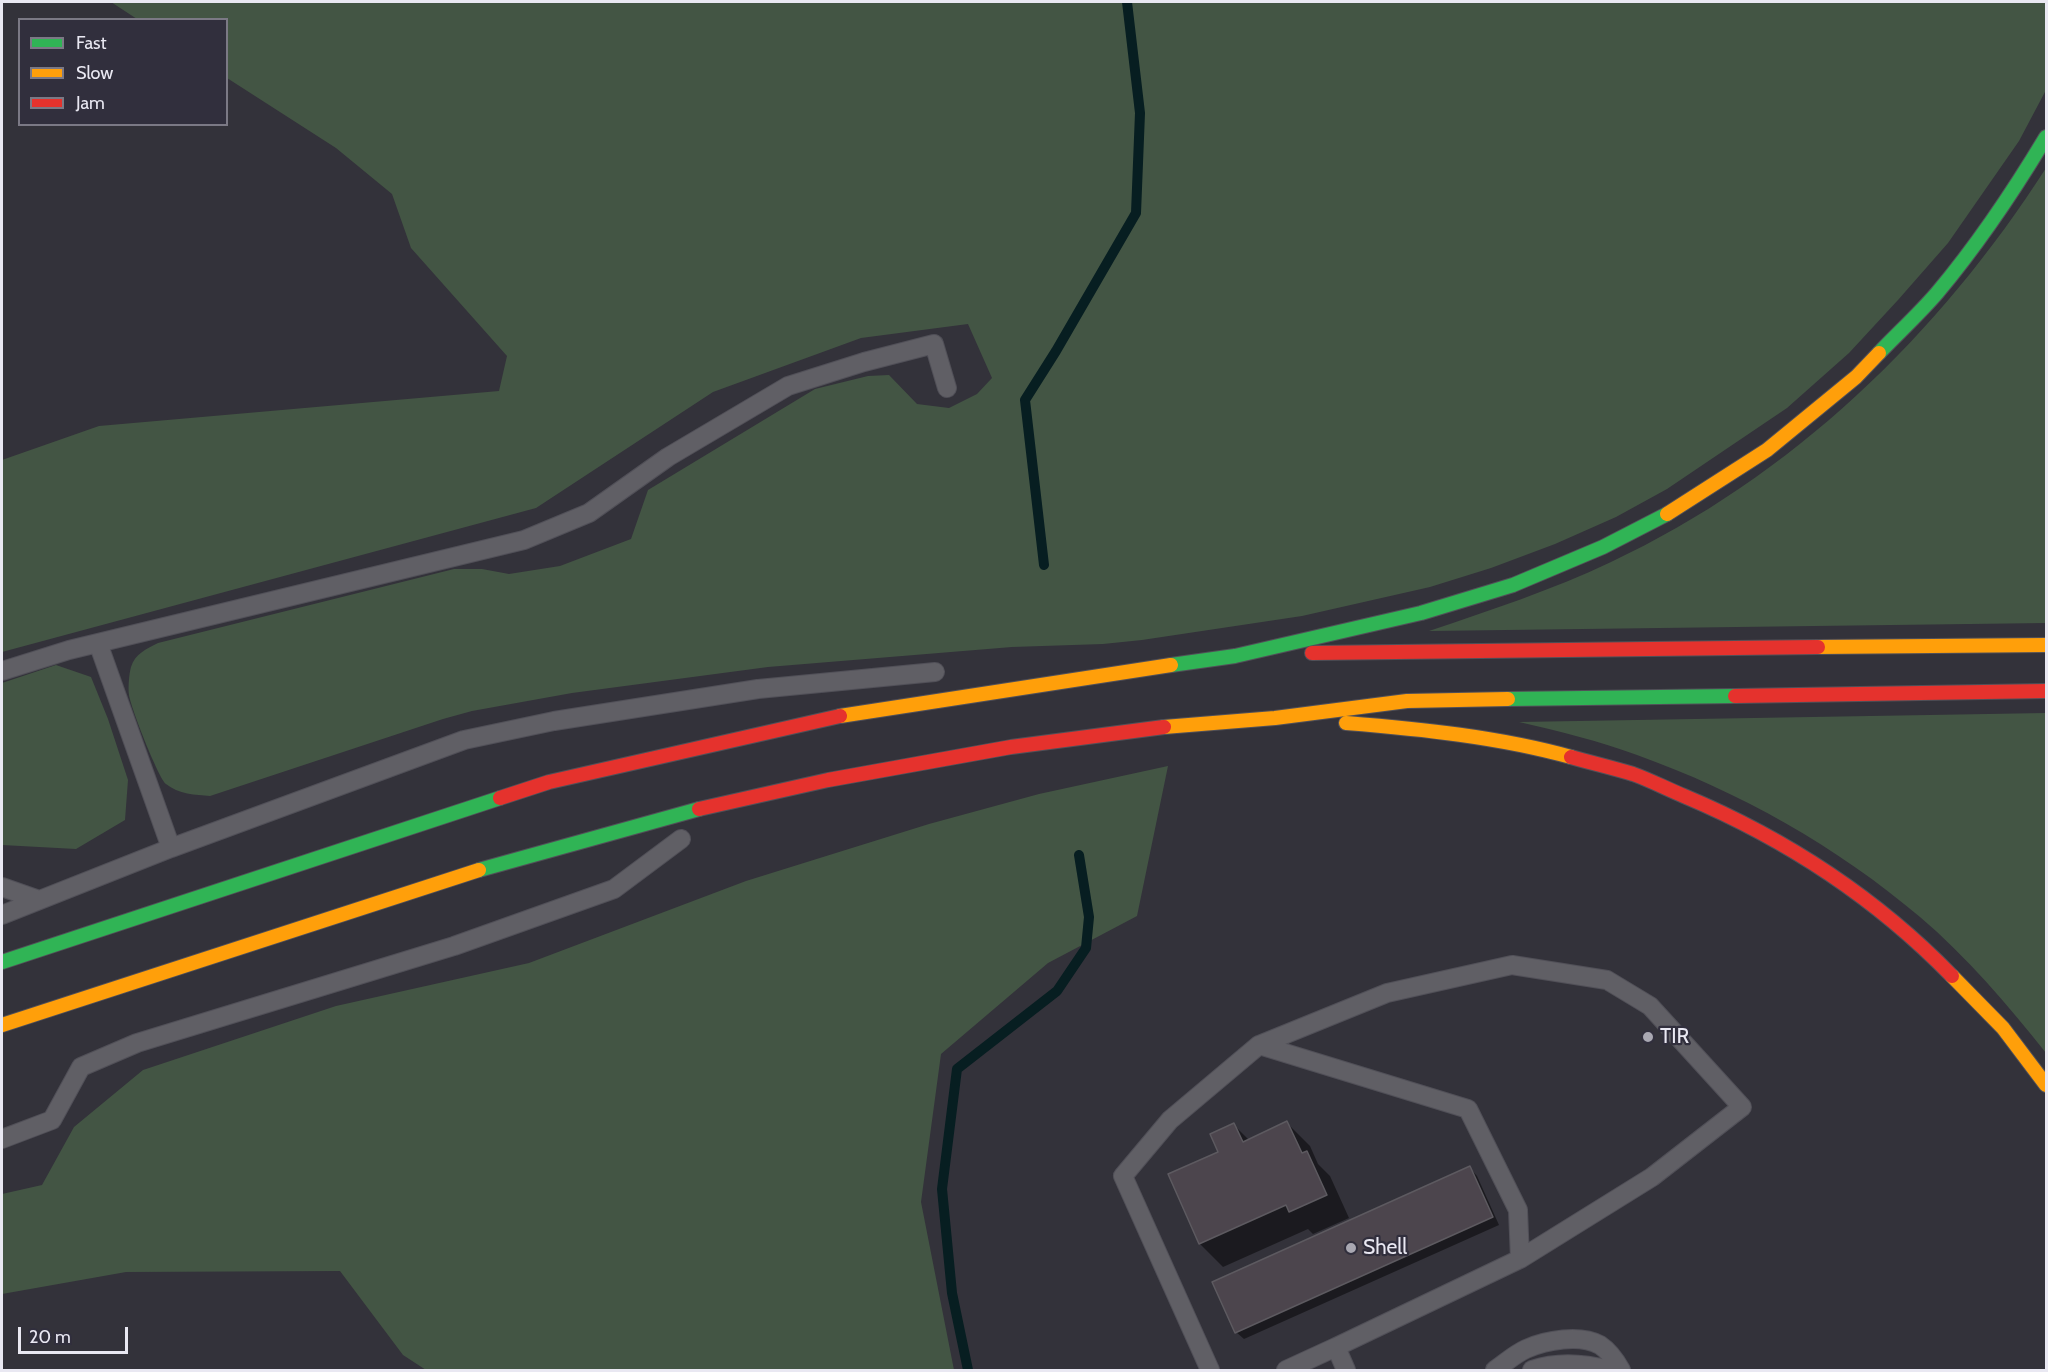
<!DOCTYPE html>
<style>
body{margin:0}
#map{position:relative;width:2048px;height:1372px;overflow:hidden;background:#33323a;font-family:Cabin,sans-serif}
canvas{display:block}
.frame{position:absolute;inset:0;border:3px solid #e9e8f2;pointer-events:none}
.legend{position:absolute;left:18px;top:18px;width:210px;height:108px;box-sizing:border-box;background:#312f3d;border:2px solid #7b7985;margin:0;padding:8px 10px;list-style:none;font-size:18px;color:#e9e8f2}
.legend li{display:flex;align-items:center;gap:12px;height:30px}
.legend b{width:30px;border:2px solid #7b7985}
.scale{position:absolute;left:18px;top:1327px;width:110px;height:27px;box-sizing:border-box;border:3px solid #e9e8f2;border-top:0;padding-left:8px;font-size:18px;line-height:21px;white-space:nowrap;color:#e9e8f2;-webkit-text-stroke:4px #312f3d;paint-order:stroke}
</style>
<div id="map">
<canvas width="2048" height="1372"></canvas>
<div class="frame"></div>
<ul class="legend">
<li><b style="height:8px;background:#30b455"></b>Fast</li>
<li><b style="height:8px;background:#ff9f0a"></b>Slow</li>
<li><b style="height:8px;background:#e5322d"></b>Jam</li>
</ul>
<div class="scale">20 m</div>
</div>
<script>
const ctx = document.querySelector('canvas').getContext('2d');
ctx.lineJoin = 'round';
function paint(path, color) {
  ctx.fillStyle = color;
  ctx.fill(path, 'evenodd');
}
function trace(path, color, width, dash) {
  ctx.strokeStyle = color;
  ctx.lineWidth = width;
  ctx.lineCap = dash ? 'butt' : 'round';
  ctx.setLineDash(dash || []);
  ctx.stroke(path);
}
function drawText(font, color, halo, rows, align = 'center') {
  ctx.font = font + ' Cabin,sans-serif';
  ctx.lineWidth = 4.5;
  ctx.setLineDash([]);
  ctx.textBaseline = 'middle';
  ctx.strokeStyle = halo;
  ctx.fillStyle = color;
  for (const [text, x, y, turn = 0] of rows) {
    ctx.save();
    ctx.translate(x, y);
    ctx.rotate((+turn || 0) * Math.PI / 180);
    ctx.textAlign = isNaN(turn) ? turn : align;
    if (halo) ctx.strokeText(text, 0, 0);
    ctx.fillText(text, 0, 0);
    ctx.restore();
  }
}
paint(new Path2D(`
 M111,2h1935v88l-27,51 -71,102 -50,57 -49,53 -62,55 -120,81 -51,28 -61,27 -64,24 -61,19 -128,29 -160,24 -39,4 -91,3 -244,20 -196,26 -100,18 -29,8 -233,77c-14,-1 -32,-2 -44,-12 -8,-7 -35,-76 -37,-89 -1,-7 0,-21 2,-28 4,-13 15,-18 27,-24l296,-74h28l27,5 51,-8 71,-27 17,-49 167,-101 53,-13 21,-1 28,29 32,4 28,-14 15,-16 -24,-54 -107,14 -148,54 -177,116 -534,144v-192l97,-34 400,-35 8,-35 -96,-108 -19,-54 -56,-46 -109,-70 -1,-58 -89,-1z
 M2046,168v455l-617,8c62,-21 123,-41 182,-69 181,-85 328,-227 435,-394z
 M56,665l35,12 17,42 20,61 -3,40 -49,29 -74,-4v-162z
 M2046,713v340c-38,-48 -79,-96 -126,-136 -84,-71 -180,-125 -283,-162 -38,-14 -78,-24 -118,-33z
 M1168,766l-31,150 -89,47 -107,91 -20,148 33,168h-528l-23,-15 -63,-84 -214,1 -124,22v-100l40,-9 32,-58 69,-57 193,-64 193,-43 217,-82 183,-57 110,-30z`), '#435544');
paint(new Path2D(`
 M1287,1123l23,23 8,18 12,12 19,42 -36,16 -5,-5 -85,38 -23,-23 -30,-69 50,-22 14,-28 15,15z
 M1470,1168l7,8 22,49 -255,114 -8,-7z`), '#0007');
trace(new Path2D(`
 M1044,565l-19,-165 31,-49 80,-138 4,-100 -13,-111
 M968,1370l-16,-77 -10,-104 15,-120 100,-78 29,-43 3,-31 -10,-62`), '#071e21', 10);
const building = new Path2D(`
 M1287,1121l15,32 5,-2 20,44 -38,17 -3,-7 -87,39 -31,-70 50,-22 -8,-18 24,-11 9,19z
 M1470,1166l23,51 -258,116 -23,-51z`);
paint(building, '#4c454d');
trace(building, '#5d5a60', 1.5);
const lane = new Path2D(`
 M98,643l73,205
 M2,671l67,-21 455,-110 65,-27 79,-56 120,-71 76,-24 70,-18 13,44
 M2,887l37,13
 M2,915l169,-67 293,-108 90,-19 204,-32 177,-17
 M1259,1045l128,-52 125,-28 95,15 43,26 92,101 -90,70 -132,82
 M2,1139l50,-19 29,-53 56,-24 317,-97 160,-57 67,-50
 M1210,1370l-87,-194 47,-56 89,-75 209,64 50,101 2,49 -184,88 10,23
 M1286,1370l50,-23
 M1495,1370c10,-7 20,-16 31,-21 20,-9 54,-15 74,-4 9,6 16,16 21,25
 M1532,1370c26,-9 51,-7 77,0`);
const fast = new Path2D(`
 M1879,353c19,-20 40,-39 58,-60 41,-49 76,-101 109,-156
 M1171,665l64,-9 186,-43 92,-28 90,-38 64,-33
 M1508,699l227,-3
 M479,870l220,-61
 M2,962l498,-164`);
const slow = new Path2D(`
 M1667,514l100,-64 89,-73 23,-24
 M1818,647l228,-2
 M840,716l331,-51
 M1346,723c75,6 153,14 225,34
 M1164,727l111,-9 132,-17 101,-2
 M1952,976l51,52 43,57
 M2,1025l477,-155`);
const jam = new Path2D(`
 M1312,653l506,-6
 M1735,696l311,-5
 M1571,757c21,6 42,11 62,17 17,6 34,15 51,22 100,42 192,102 268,180
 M500,798l49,-16 291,-66
 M699,809l129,-29 183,-33 153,-20`);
trace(lane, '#515058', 20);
trace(fast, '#515058', 16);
trace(slow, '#515058', 16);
trace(jam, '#515058', 16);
trace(lane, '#605f65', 18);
trace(fast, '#30b455', 14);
trace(slow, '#ff9f0a', 14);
trace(jam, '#e5322d', 14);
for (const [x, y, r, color] of [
 [1648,1037,6,"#a9a8b2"],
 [1351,1248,6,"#a9a8b2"]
]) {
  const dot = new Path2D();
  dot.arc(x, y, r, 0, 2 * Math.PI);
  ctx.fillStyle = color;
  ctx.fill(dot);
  trace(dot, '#312f3d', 2);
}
drawText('21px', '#e9e8f2', '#312f3d', [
 ["TIR",1660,1037],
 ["Shell",1363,1248]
], 'left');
</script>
